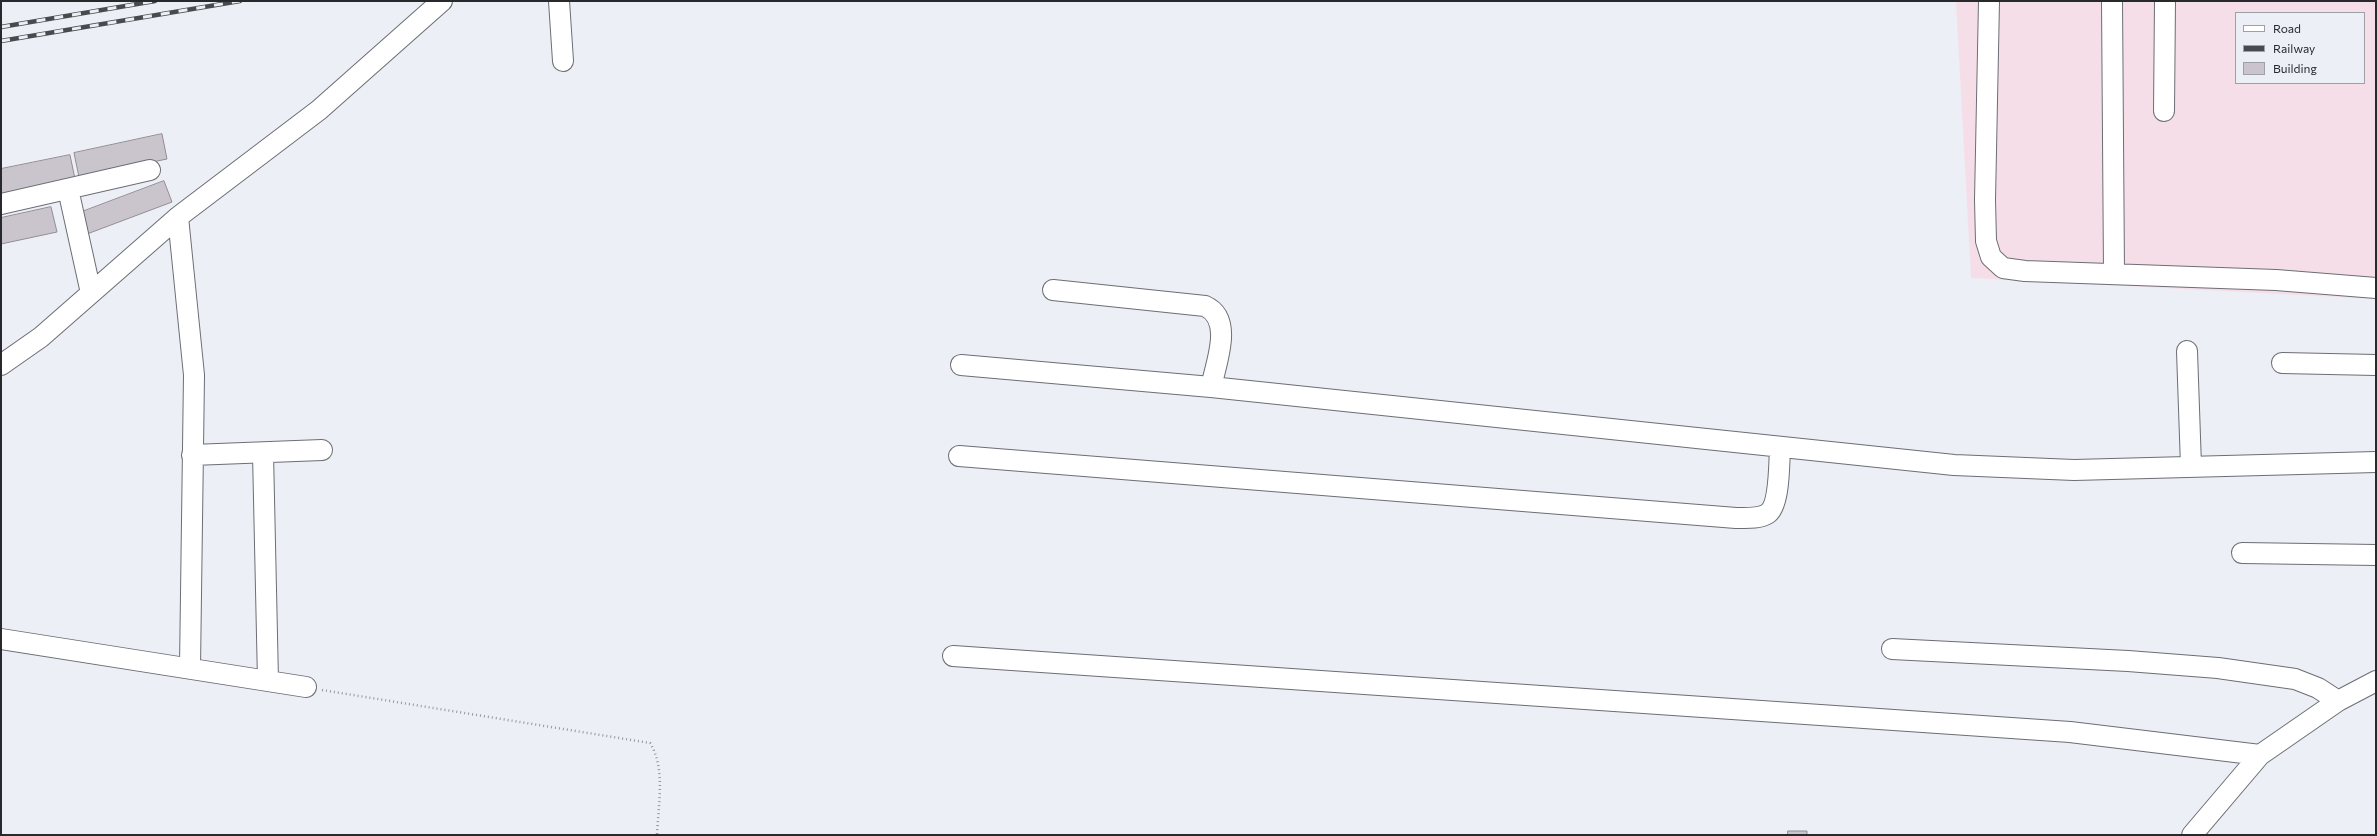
<!DOCTYPE html>
<style>
body{margin:0}
#map{position:relative;width:2377px;height:836px;overflow:hidden;background:#eceff6;font-family:Commissioner,sans-serif}
canvas{display:block}
.frame{position:absolute;inset:0;border:2px solid #28292c;pointer-events:none}
.legend{position:absolute;left:2235px;top:12px;width:130px;height:72px;box-sizing:border-box;background:#eceff6;border:1px solid #9ea0a5;margin:0;padding:5px 7px;list-style:none;font-size:12px;color:#28292c}
.legend li{display:flex;align-items:center;gap:8px;height:20px}
.legend b{width:20px;border:1px solid #9ea0a5}
</style>
<div id="map">
<canvas width="2377" height="836"></canvas>
<div class="frame"></div>
<ul class="legend">
<li><b style="height:5px;background:#fff"></b>Road</li>
<li><b style="height:5px;background:#484a4d"></b>Railway</li>
<li><b style="height:11px;background:#cac5cc"></b>Building</li>
</ul>
</div>
<script>
const ctx = document.querySelector('canvas').getContext('2d');
ctx.lineJoin = 'round';
function paint(path, color) {
  ctx.fillStyle = color;
  ctx.fill(path, 'evenodd');
}
function trace(path, color, width, dash) {
  ctx.strokeStyle = color;
  ctx.lineWidth = width;
  ctx.lineCap = dash ? 'butt' : 'round';
  ctx.setLineDash(dash || []);
  ctx.stroke(path);
}
paint(new Path2D(`
 M1956,1h420v298l-405,-21zM2236,13h128v70h-128z`), '#f6dee9');
const building = new Path2D(`
 M162,134l5,25 -88,18 -5,-24z
 M70,155l5,24 -74,16v-26z
 M164,181l8,21 -85,32 -8,-21z
 M51,207l6,25 -56,12v-26z
 M1788,831h19v4h-19z`);
paint(building, '#cac5cc');
trace(building, '#928d93', 1);
const minor = new Path2D(`
 M559,1l4,60
 M1989,1l-4,199 1,41 5,16 12,11 22,3 251,9 100,8
 M2112,1l2,273
 M2164,111l1,-110
 M68,189l23,104
 M1,204l149,-34
 M178,217l16,158 -4,292
 M1053,290l152,16c29,13 11,57 6,81
 M2187,351l4,115
 M2282,363l94,2
 M1,365l40,-28 137,-120 141,-107 123,-109
 M961,365l250,22 743,78 120,5 302,-8
 M263,453l5,228
 M192,455l130,-5
 M959,456l777,62c11,0 22,1 31,-4 13,-8 12,-51 13,-66
 M2242,553l134,2
 M1,639l305,48
 M1892,649l236,12 90,7 77,11 23,9 20,13
 M953,656l1117,76 190,23
 M2192,835l68,-80 78,-54 38,-20`);
trace(minor, '#6b6e74', 22);
trace(new Path2D(`
 M322,690l328,53c16,25 8,64 7,92`), '#95979c', 2.5, [1, 3]);
trace(minor, '#fff', 20);
const rail = new Path2D(`
 M1,27l154,-26
 M1,41l239,-40`);
trace(rail, '#484a4d', 4.5);
trace(rail, '#eceff6', 3, [9]);
</script>
